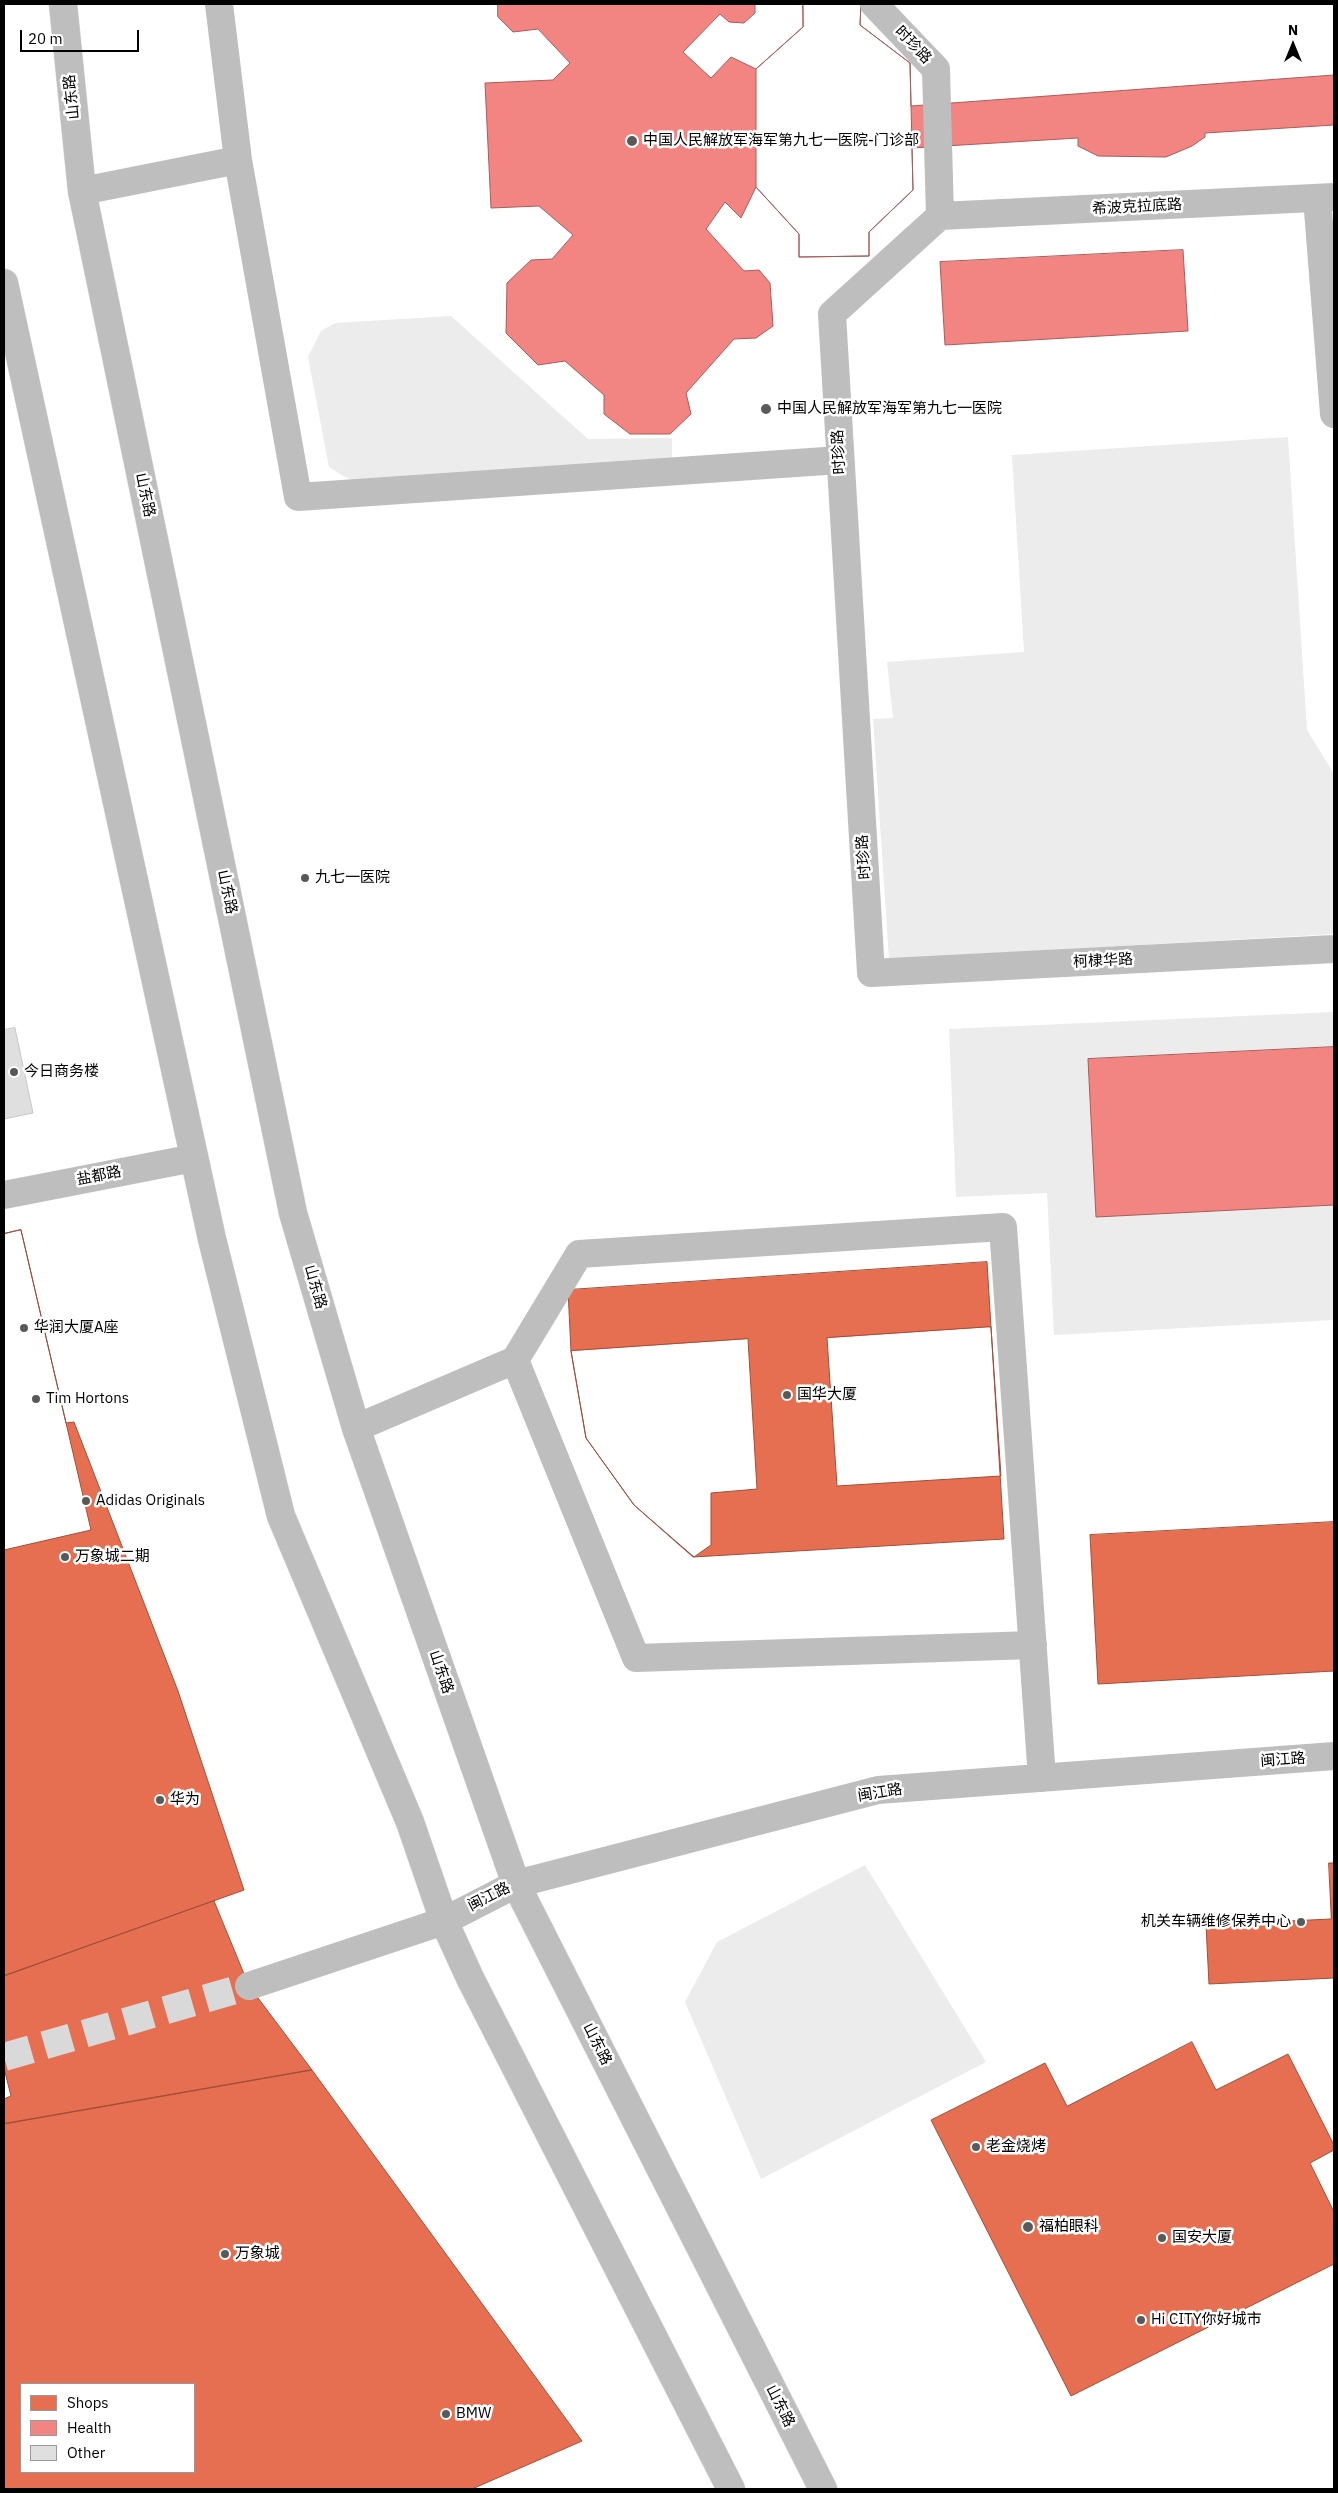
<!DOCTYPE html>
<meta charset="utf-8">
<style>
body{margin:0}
#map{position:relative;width:1338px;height:2493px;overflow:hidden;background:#fff;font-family:"IBM Plex Sans",sans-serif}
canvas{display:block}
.frame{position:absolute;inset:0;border:5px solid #000;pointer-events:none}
.legend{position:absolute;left:20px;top:2383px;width:175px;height:90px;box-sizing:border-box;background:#fff;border:1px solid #999;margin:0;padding:6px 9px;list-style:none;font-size:15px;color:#000}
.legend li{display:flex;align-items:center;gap:10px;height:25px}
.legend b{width:25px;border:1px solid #999}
.north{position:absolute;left:1268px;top:20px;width:50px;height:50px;-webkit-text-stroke:4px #fff;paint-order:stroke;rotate:0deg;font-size:14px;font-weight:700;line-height:20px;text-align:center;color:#000}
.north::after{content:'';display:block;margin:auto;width:18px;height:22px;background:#000;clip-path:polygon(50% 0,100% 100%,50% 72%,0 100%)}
.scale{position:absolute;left:20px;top:30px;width:119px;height:22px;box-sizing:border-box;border:2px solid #000;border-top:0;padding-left:6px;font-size:15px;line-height:18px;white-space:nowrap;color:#000;-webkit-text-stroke:4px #fff;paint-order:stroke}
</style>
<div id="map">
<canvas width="1338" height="2493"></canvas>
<div class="frame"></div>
<ul class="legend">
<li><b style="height:14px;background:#e76f51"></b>Shops</li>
<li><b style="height:14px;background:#f28482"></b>Health</li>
<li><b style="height:14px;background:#dfdfdf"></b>Other</li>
</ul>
<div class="north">N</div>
<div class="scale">20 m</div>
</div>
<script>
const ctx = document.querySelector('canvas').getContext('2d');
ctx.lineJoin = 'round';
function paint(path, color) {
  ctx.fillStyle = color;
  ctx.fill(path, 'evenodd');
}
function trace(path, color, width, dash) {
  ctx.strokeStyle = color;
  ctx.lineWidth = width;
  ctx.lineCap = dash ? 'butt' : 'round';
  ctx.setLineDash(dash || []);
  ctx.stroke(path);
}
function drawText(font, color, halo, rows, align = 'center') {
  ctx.font = font + ' "IBM Plex Sans","Noto Sans SC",sans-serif';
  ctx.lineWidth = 5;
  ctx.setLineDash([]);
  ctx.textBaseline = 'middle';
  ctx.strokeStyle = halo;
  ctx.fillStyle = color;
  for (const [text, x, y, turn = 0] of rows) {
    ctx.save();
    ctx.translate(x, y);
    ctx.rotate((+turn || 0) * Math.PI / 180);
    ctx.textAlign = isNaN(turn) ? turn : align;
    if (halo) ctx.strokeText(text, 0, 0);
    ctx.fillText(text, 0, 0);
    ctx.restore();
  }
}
paint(new Path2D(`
 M451,316l137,123 84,-1v26l-311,19 -18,-7 -14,-9 -21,-110 13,-26 14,-8z
 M1288,437l19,293 27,44v160l-445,25 -16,-240 20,-1 -6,-56 137,-10 -12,-197z
 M1334,1012v308l-280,15 -7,-142 -91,4 -7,-168z
 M865,1865l121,197 -225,117 -76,-177 32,-60z`), '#ececec');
const shops = new Path2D(`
 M21,1230l45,193 8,-1 104,269 66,199 -240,86v-742z
 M21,1230l70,300 -87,20v-316z
 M987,1262l17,277 -311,18 -59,-52 -48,-67 -15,-87 -3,-61z
 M991,1327l10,149 -164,10 -10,-148z
 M748,1339l9,150 -46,4v52l-17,12 -60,-52 -48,-67 -15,-87z
 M1334,1522v149l-236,13 -8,-149z
 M1329,1863h5v115l-125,6 -3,-59 125,-6z
 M214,1901l35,85 63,84 -308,54v-25l7,-3 -7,-28v-92z
 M1192,2042l24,48 72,-36 46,91v5l-24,13 24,49v52l-263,132 -140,-276 114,-57 22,43z
 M312,2070l270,371 -110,48h-468v-365zM21,2384h173v88h-173z`);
paint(shops, '#e76f51');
trace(shops, '#a24e39', 1);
const health = new Path2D(`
 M498,4h257v9l-11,10 -15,-1 -9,-8 -37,38 28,26 20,-21 25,12 47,-42v-23h58l-1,21 50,38 1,43 423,-31v50l-129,8v4l-13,9 -26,11 -68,-1 -20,-10v-8l-166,10 1,42 -44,42v24l-70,1v-23l-43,-47 -15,31 -16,-16 -19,27 38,42 15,-1 11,13 3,43 -17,12 -22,1 -48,54 5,21 -21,20h-40l-26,-20v-19l-39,-34 -27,4 -32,-32 1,-50 24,-23 21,-1 21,-24 -34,-29 -48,2 -6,-125 68,-3 17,-17 -32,-34 -25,3 -15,-15z
 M803,4h58l-1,21 50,38 3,127 -44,42v24l-70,1v-23l-43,-47v-118l47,-42z
 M1183,250l5,81 -243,14 -5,-83z
 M1334,1047v158l-238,12 -8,-158z`);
paint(health, '#f28482');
trace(health, '#a95c5b', 1);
const building = new Path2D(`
 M15,1028l18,85 -29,6v-89z`);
paint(building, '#dfdfdf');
trace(building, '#c7c7c7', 1);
trace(new Path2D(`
 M4,2057l245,-71`), '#d9d9d9', 28, [28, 14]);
const major = new Path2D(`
 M63,4l19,187 211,1022 63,215 160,456 307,605
 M4,283l208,956 69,277 129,306 34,99 26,57 261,511`);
trace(major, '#dbdbdb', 29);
trace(new Path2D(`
 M219,4l19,156 60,337 542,-37
 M874,4l62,65 4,147 -108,98 39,659 463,-24
 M82,191l156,-31
 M1317,198l17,216
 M940,216l394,-19
 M4,1195l190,-37
 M515,1360l121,298 397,-13
 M356,1428l159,-68 64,-106 424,-27 39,551
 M249,1986l195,-65 72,-37 362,-94 456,-34`), '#bebebe', 28);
trace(major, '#bebebe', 28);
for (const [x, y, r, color] of [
 [632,141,6,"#595959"],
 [766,409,6,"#595959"],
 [305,878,5,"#595959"],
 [14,1072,5,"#595959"],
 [24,1328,5,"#595959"],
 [787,1395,5,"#595959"],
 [36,1399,5,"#595959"],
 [86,1501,5,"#595959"],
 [65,1557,5,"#595959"],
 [160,1800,5,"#595959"],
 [1301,1922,5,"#595959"],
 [976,2147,5,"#595959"],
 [1028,2227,6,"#595959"],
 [1162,2238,5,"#595959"],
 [225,2254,5,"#595959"],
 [1141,2320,5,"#595959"],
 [446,2414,5,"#595959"]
]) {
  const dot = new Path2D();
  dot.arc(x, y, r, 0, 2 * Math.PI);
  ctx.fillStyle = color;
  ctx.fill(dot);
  trace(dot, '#fff', 2);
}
drawText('15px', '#000', '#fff', [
 ["时珍路",913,45,46],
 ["山东路",72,97,-96],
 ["希波克拉底路",1137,207,-3],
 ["时珍路",839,452,-93],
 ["山东路",145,495,78],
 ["时珍路",864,857,-94],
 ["山东路",227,892,78],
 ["柯棣华路",1103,961,-3],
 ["盐都路",99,1176,-11],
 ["山东路",315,1287,74],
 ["山东路",441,1672,71],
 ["闽江路",1283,1760,-4],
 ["闽江路",880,1793,-9],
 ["闽江路",489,1897,-27],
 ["山东路",597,2044,63],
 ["山东路",780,2406,63]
]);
drawText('15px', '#000', '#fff', [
 ["中国人民解放军海军第九七一医院-门诊部",643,141],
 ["中国人民解放军海军第九七一医院",777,409],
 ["九七一医院",315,878],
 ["今日商务楼",24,1072],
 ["华润大厦A座",34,1328],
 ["国华大厦",797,1395],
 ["Tim Hortons",46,1399],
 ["Adidas Originals",96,1501],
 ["万象城二期",75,1557],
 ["华为",170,1800],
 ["机关车辆维修保养中心",1291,1922,"right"],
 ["老金烧烤",986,2147],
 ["福柏眼科",1039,2227],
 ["国安大厦",1172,2238],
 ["万象城",235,2254],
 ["Hi CITY你好城市",1151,2320],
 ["BMW",456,2414]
], 'left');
</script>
